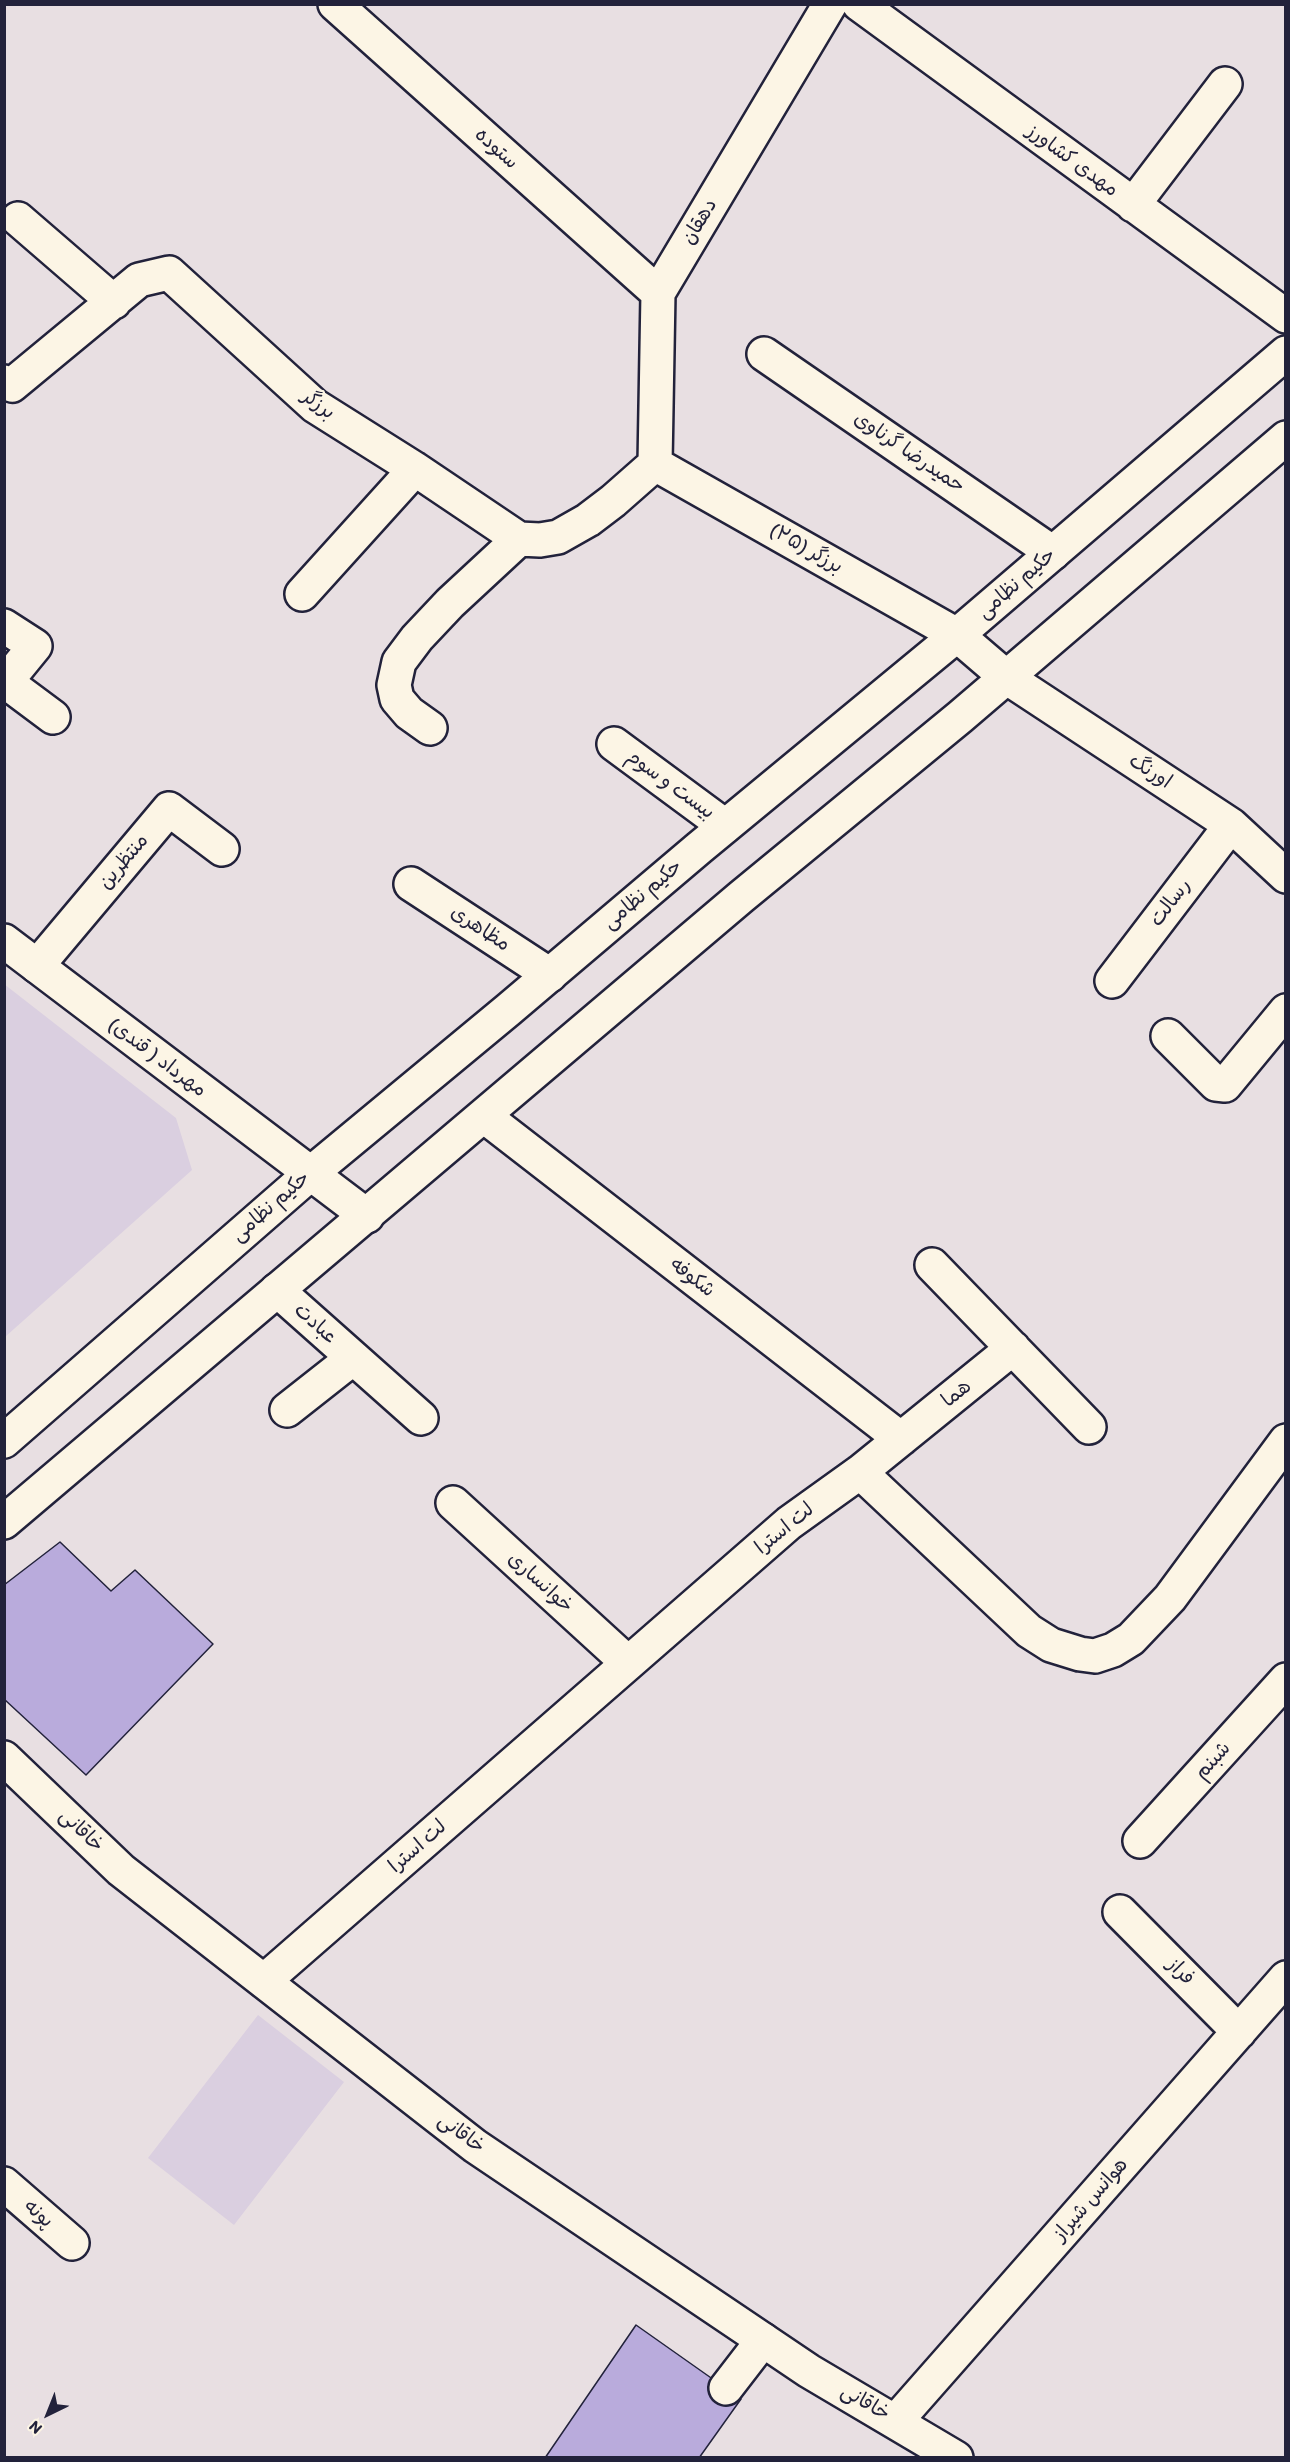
<!DOCTYPE html>
<meta charset="utf-8">
<style>
body{margin:0}
#map{position:relative;width:1290px;height:2462px;overflow:hidden;background:#e8dfe2;font-family:Itim,sans-serif}
canvas{display:block}
.frame{position:absolute;inset:0;border:6px solid #22223b;pointer-events:none}
.north{position:absolute;left:18px;top:2384px;width:60px;height:60px;-webkit-text-stroke:4px #fcf5e5;paint-order:stroke;rotate:223deg;font-size:16px;font-weight:700;line-height:24px;text-align:center;color:#22223b}
.north::after{content:'';display:block;margin:auto;width:21px;height:27px;background:#22223b;clip-path:polygon(50% 0,100% 100%,50% 72%,0 100%)}
</style>
<div id="map">
<canvas width="1290" height="2462"></canvas>
<div class="frame"></div>
<div class="north">N</div>
</div>
<script>
const ctx = document.querySelector('canvas').getContext('2d');
ctx.lineJoin = 'round';
function paint(path, color) {
  ctx.fillStyle = color;
  ctx.fill(path, 'evenodd');
}
function trace(path, color, width, dash) {
  ctx.strokeStyle = color;
  ctx.lineWidth = width;
  ctx.lineCap = dash ? 'butt' : 'round';
  ctx.setLineDash(dash || []);
  ctx.stroke(path);
}
function drawText(font, color, halo, rows, align = 'center') {
  ctx.font = font + ' Itim,"Playpen Sans Arabic",sans-serif';
  ctx.lineWidth = 4.5;
  ctx.setLineDash([]);
  ctx.textBaseline = 'middle';
  ctx.strokeStyle = halo;
  ctx.fillStyle = color;
  for (const [text, x, y, turn = 0] of rows) {
    ctx.save();
    ctx.translate(x, y);
    ctx.rotate((+turn || 0) * Math.PI / 180);
    ctx.textAlign = isNaN(turn) ? turn : align;
    if (halo) ctx.strokeText(text, 0, 0);
    ctx.fillText(text, 0, 0);
    ctx.restore();
  }
}
paint(new Path2D(`
 M4,984l172,134 16,52 -187,167z
 M258,2015l86,67 -110,143 -86,-67z`), '#dacfe0');
const building = new Path2D(`
 M60,1542l51,49 24,-21 78,74 -127,131 -82,-76v-114z
 M636,2325l105,74 -42,59h-154z`);
paint(building, '#b9abdc');
trace(building, '#22223b', 1.5);
const pedestrian = new Path2D(`
 M726,2388l37,-48`);
const minor = new Path2D(`
 M335,4l323,289
 M859,4l427,312
 M1133,205l92,-121
 M18,219l96,83
 M764,354l289,199
 M4,382l8,3 127,-105 30,-7 146,133 100,63 104,70 21,1 18,-3 30,-17 25,-19 42,-37
 M655,464l302,171 49,42 225,148 55,51
 M655,464l3,-171 172,-289
 M302,594l113,-125
 M4,626l31,20 -31,38
 M6,682l47,35
 M430,728l-21,-15 -12,-14 -3,-14 5,-23 18,-24 33,-35 69,-64
 M614,744l111,82
 M411,884l139,91
 M37,966l132,-157 53,40
 M1112,981l119,-156
 M1168,1036l48,48 9,1 61,-74
 M484,1116l417,323
 M932,1265l157,162
 M277,1290l144,128
 M287,1410l66,-52
 M860,1472l169,159 22,14 29,9 15,2 18,-6 18,-11 39,-41 116,-157
 M453,1503l175,160
 M1140,1841l146,-161
 M1120,1912l119,120
 M264,1981l525,-458 71,-51 153,-124
 M4,2184l68,59
 M896,2421l390,-443`);
const tertiary = new Path2D(`
 M4,941l363,275
 M4,1758l117,112 354,276 334,225 147,87`);
const secondary = new Path2D(`
 M4,1441l306,-267 198,-164 191,-162 258,-213 329,-282
 M4,1522l737,-625 219,-180 326,-279`);
trace(pedestrian, '#22223b', 38);
trace(minor, '#22223b', 38);
trace(tertiary, '#22223b', 38);
trace(secondary, '#22223b', 38);
trace(pedestrian, '#fcf5e5', 33);
trace(minor, '#fcf5e5', 33);
trace(tertiary, '#fcf5e5', 33);
trace(secondary, '#fcf5e5', 33);
drawText('20px', '#22223b', '#fcf5e5', [
 ["ستوده",496,149,42],
 ["مهدی کشاورز",1072,161,36],
 ["دهقان",700,222,-59],
 ["برزگر",318,405,37],
 ["حمیدرضا گرناوی",909,453,34],
 ["برزگر (۲۵)",806,549,30],
 ["حکیم نظامی",1017,584,-41],
 ["اورنگ",1150,772,33],
 ["بیست و سوم",670,785,36],
 ["منتظرین",124,862,-50],
 ["حکیم نظامی",643,895,-40],
 ["رسالت",1171,903,-53],
 ["مظاهری",480,929,33],
 ["مهرداد ( قندی)",157,1058,37],
 ["حکیم نظامی",271,1207,-41],
 ["شکوفه",692,1278,38],
 ["عبادت",315,1324,42],
 ["هما",957,1394,-39],
 ["لت استرا",785,1529,-39],
 ["خوانساری",540,1583,42],
 ["شبنم",1213,1761,-48],
 ["خاقانی",81,1831,44],
 ["لت استرا",418,1847,-41],
 ["فراز",1180,1972,45],
 ["خاقانی",461,2134,37],
 ["هوانس شیراز",1091,2200,-49],
 ["پونه",38,2214,41],
 ["خاقانی",865,2403,30]
]);
</script>
